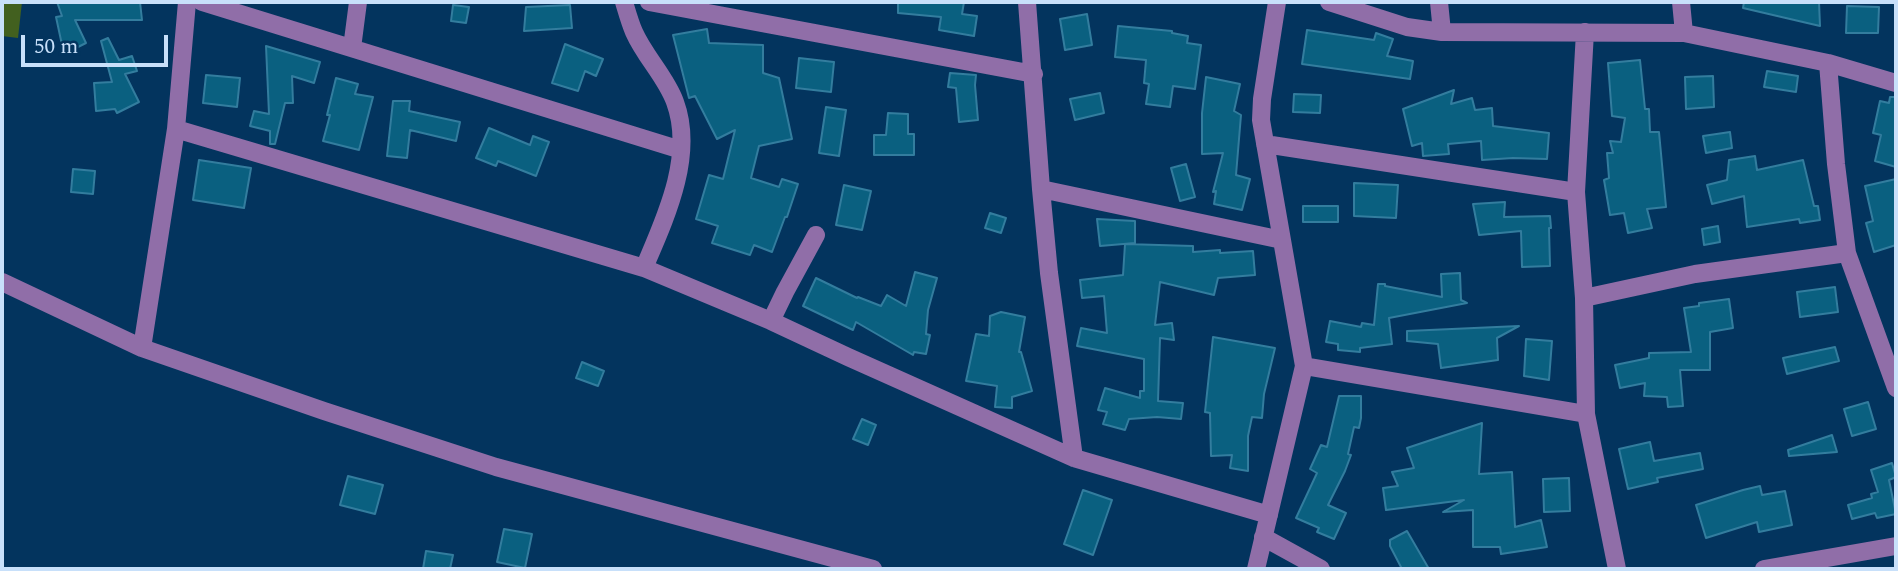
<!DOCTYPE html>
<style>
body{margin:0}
#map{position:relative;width:1898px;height:571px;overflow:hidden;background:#03345e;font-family:Spectral,serif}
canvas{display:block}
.frame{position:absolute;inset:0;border:4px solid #c8e0fa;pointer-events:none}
.scale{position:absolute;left:21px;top:35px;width:147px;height:32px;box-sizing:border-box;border:4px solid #c8e0fa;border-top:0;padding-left:9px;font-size:21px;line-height:24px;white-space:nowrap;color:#c8e0fa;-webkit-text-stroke:5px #03345e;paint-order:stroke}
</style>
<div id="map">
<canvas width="1898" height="571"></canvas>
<div class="frame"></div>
<div class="scale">50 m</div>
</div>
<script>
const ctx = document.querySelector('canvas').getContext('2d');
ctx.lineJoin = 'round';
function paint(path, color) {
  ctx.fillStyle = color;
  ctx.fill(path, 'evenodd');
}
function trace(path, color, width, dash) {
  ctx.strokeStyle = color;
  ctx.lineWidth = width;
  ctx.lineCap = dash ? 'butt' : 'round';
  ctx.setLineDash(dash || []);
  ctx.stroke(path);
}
paint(new Path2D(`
 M2,2h20l-4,36 -16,-2z`), '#42601f');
const building = new Path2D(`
 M57,2h83l2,18h-67l11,23 -20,10 -4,-8 -6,-28 6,-1z
 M898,2h66l-2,12 15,2 -3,20 -35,-6 2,-13 -43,-4z
 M1744,2h75l1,24 -77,-18z
 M453,5l16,2 -3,16 -15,-2z
 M570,5l2,23 -48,3 2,-24z
 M1847,6l32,1 -1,26h-32z
 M1087,14l5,31 -27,5 -5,-31z
 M1118,26l54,5v2l16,3 -1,7 14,2 -6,44 -22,-3 -3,21 -24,-3 3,-20 -5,-1 2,-23 -31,-3z
 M707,29l2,14 54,2v28l16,5 13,61 -33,7 -8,32 28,9 3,-8 16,5 -11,33h-2l-13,35 -18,-7 -4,10 -38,-12 6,-17 -22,-7 13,-44 14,4 12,-49 -18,9 -22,-43 -6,2 -16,-63z
 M1307,30l67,10 2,-7 17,6 -6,17 26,5 -3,18 -108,-15z
 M108,38l11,22 13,-4 5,15 -12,3 14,28 -22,11 -2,-4 -19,2 -2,-28 18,-1 -11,-41z
 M565,44l38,15 -7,17 -11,-5 -7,20 -26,-8z
 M266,46l54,16 -6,21 -22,-7 1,27h-8l-10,41h-5v-13l-20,-5 4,-15 15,3z
 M799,58l35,4 -3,30 -35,-4z
 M1640,60l5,49h4l1,23h9l7,75 -19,2 5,19 -24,5 -4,-20 -14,2 -6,-35 5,-2 -2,-25h6l-3,-12 11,1 4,-24 -13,-2 -4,-53z
 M1767,71l31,5 -2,16 -32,-5z
 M950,73l26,2 -1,10 3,35 -19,2 -3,-34 -8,-1z
 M206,75l34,3 -3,29 -34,-4z
 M1713,76l1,31 -28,2 -1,-32z
 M1206,77l34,7 -6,27 7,4 -5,60 14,4 -8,31 -28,-6 2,-13 -3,1 10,-39 -21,1v-41z
 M336,78l22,6 -3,10 18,3 -14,53 -36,-9 7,-26h-3z
 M1454,90l-3,14 21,-6 3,12 17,-2 1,18 56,7 -2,26 -34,-1 -31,2 -1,-19 -33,3 1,10 -26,2 -1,-13 -10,3 -9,-37z
 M1100,93l4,20 -29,7 -5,-21z
 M1294,94l27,1 -1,18 -27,-1z
 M1890,97h6v70l-21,-6 6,-26 -8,-2 7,-32 9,2z
 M393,101h17l-1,10 51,11 -4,19 -46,-11 -3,28 -20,-2z
 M826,107l20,3 -7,46 -20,-3z
 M888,113l20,1v20h6v21h-40v-20h12z
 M489,128l41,17 3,-9 16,6 -13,34 -38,-15 -2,5 -20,-8z
 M1730,132l2,16 -26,5 -3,-17z
 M1755,156l2,14 46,-10 11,46h4l2,14 -20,3 -1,-4 -52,8 -3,-31 -32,8 -5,-19 20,-5 2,-20z
 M199,160l52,8 -7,40 -51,-8z
 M1186,164l9,33 -15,4 -9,-33z
 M73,169l22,2 -2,23 -22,-2z
 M1896,179v66l-22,7 -8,-29 7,-2 -8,-35z
 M1354,183l44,2 -2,33 -42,-2z
 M844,185l27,6 -9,39 -26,-5z
 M1505,202l-1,15 46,-1 1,12h-2l1,38 -28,1 -1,-36 -42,4 -6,-31z
 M1303,206h35v16h-35z
 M990,213l16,5 -5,15 -16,-5z
 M1097,219l38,2v22l-35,3z
 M1718,226l2,16 -16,3 -2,-16z
 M1125,244l68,2v6l27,-2v3l33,-2 2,24 -37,3 -4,17 -54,-13 -5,43 17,-2 2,17 -14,-2 -2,63 25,2 -2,16 -24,-2 -28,2 -4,11 -22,-6 4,-12 -9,-2 7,-22 35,10v-7h4v-32l-67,-13 4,-18 26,5 -3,-37 -22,2 -2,-18 43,-5z
 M915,272l22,6 -9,32 -2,24 4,1 -4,19 -12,-2 -1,3 -57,-33 -3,8 -50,-24 13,-28 41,20 1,-1 23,9 6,-11 19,11z
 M1460,273l1,27 6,3 -78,15 3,26 -32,4v4l-22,-2v-6l-12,-2 4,-21 31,6 1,-4 12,2 4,-41h7v2l57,11 -1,-23z
 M1835,287l3,25 -38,5 -3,-25z
 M1729,299l4,29 -23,4v38h-30l3,36 -15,1 -1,-10 -23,-1 1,-13 -25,5 -5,-23 34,-7v-5l42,-1 -7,-44 15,-2v-3z
 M1001,312l24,5 -6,35h2l11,39 -20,6v11l-17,-1 2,-21 -31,-5 10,-47 13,2 1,-20z
 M1519,326l-22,12 1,22 -57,8 -3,-24 -31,-3v-10z
 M1213,337l62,11 -11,46 -2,24 -10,-1 -4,19v35l-18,-3 2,-13 -21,1 -1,-43 -5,-1z
 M1526,339l26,2 -3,39 -25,-4z
 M1835,347l4,14 -52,13 -4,-16z
 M582,362l22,9 -6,15 -22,-8z
 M1339,396h22v22l-2,10 -5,-1 -6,27 3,1 -6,16 -17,34 18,8 -12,26 -17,-7 2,-4 -23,-10 21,-45 -7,-4 11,-24 6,2z
 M1868,402l8,27 -24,7 -8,-27z
 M862,419l14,6 -8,20 -15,-6z
 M1482,423l-3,51 33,-2 3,55 26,-7 6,27 -46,7 -1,-7h-27v-37l-30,2 21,-12 -78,10 -3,-22 15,-2 -6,-14 22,-4 -7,-20z
 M1832,435l5,17 -48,4 -1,-6z
 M1650,442l4,19 46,-8 3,16 -46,9 1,4 -30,7 -9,-40z
 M1892,463l4,14 -7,3 7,34 -19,4 -2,-5 -23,6 -4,-14 24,-7 -1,-4 7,-2 -7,-22z
 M348,476l35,9 -8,29 -35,-9z
 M1569,478l1,33 -26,1 -1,-33z
 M1760,486l2,9 23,-4 7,34 -33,7 -2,-10 -51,16 -10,-33 47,-15z
 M1083,490l29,10 -19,55 -29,-11z
 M504,529l28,5 -7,34 -28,-6z
 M1407,531l22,38h-27l-12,-23v-6z
 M426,551l27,4 -3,14h-27z`);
paint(building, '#0a6080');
trace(building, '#337d9e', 2);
trace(new Path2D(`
 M202,2l479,148
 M624,2c3,10 6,21 10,30 11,25 32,45 41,70 20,54 -10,117 -31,166
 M649,2l385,72
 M1027,2l14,187 8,84 25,185
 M1329,2l78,25 35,5 242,1 144,30 68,20
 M1439,2l3,30
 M1681,2l3,31
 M1585,32l-9,160 8,106 2,116 31,155
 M352,48l6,-46
 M1828,63l8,101 11,89 49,135
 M176,129l468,139 127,53 77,36 226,101 195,57
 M1265,144l311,48
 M1041,189l241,51
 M2,282l140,66 182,63 172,56 377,102
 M1584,298l111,-24 152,-21
 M771,321l14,-29 31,-57
 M142,348l34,-219 11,-127
 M1304,366l282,48
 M1263,537l58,32
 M1256,569l48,-203 -43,-246 1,-21 15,-97
 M1764,569l132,-23`), '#906ea8', 18);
</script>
